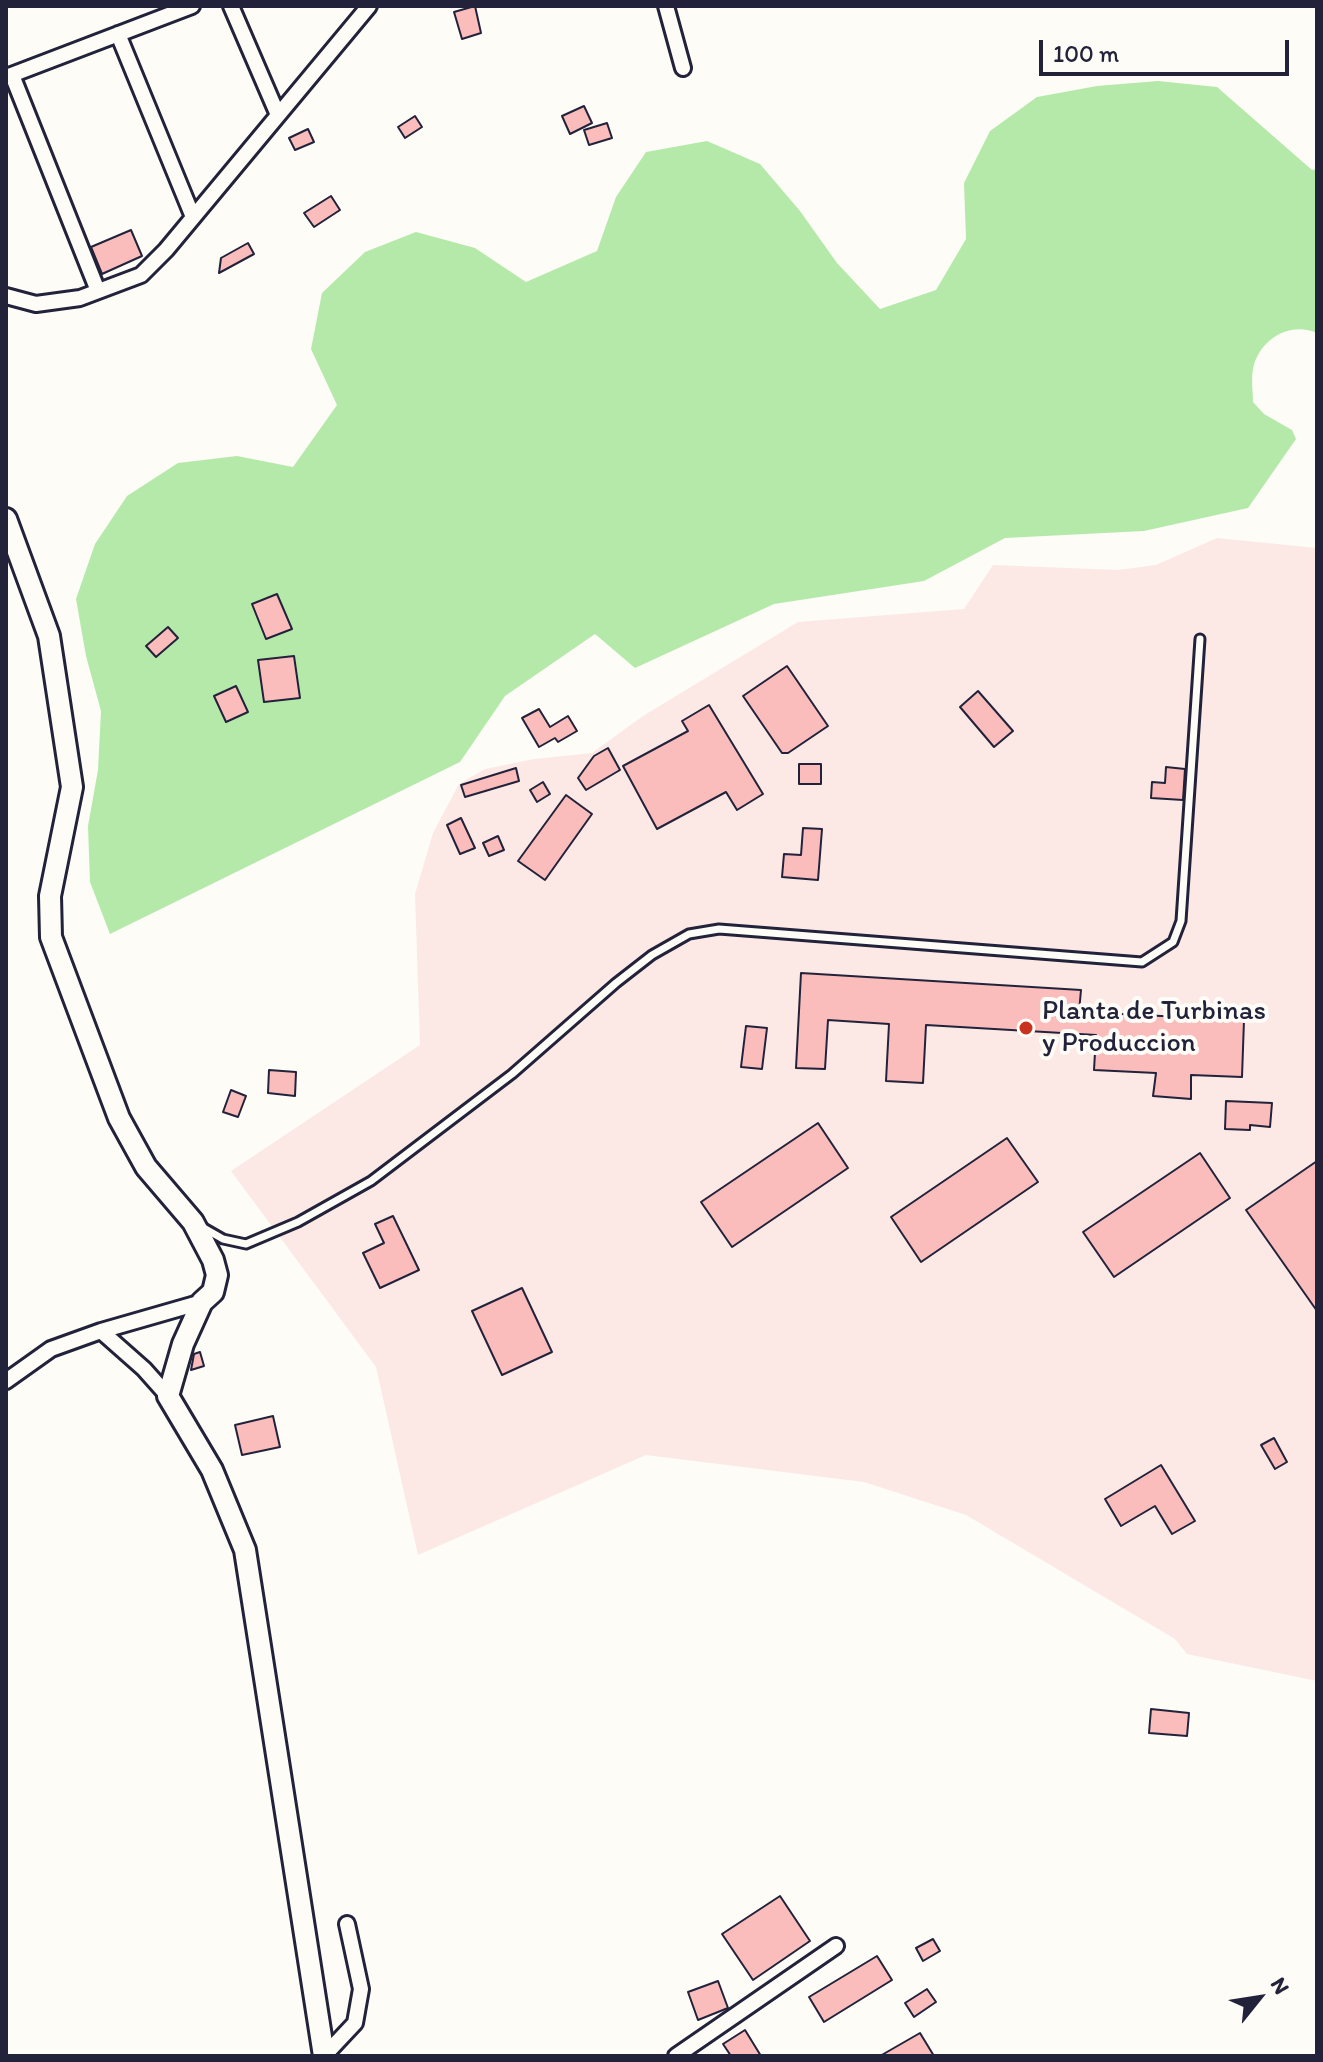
<!DOCTYPE html>
<style>
body{margin:0}
#map{position:relative;width:1323px;height:2062px;overflow:hidden;background:#fdfcf7;font-family:Itim,sans-serif}
canvas{display:block}
.frame{position:absolute;inset:0;border:8px solid #22223b;pointer-events:none}
.north{position:absolute;left:1219px;top:1958px;width:80px;height:80px;-webkit-text-stroke:6px #fdfcf7;paint-order:stroke;rotate:60deg;font-size:22px;font-weight:700;line-height:32px;text-align:center;color:#22223b}
.north::after{content:'';display:block;margin:auto;width:28px;height:36px;background:#22223b;clip-path:polygon(50% 0,100% 100%,50% 72%,0 100%)}
.scale{position:absolute;left:1039px;top:40px;width:250px;height:36px;box-sizing:border-box;border:4px solid #22223b;border-top:0;padding-left:10px;font-size:24px;line-height:28px;white-space:nowrap;color:#22223b;-webkit-text-stroke:6px #fdfcf7;paint-order:stroke}
</style>
<div id="map">
<canvas width="1323" height="2062"></canvas>
<div class="frame"></div>
<div class="north">N</div>
<div class="scale">100 m</div>
</div>
<script>
const ctx = document.querySelector('canvas').getContext('2d');
ctx.lineJoin = 'round';
function paint(path, color) {
  ctx.fillStyle = color;
  ctx.fill(path, 'evenodd');
}
function trace(path, color, width, dash) {
  ctx.strokeStyle = color;
  ctx.lineWidth = width;
  ctx.lineCap = dash ? 'butt' : 'round';
  ctx.setLineDash(dash || []);
  ctx.stroke(path);
}
function drawText(font, color, halo, rows, align = 'center') {
  ctx.font = font + ' Itim,sans-serif';
  ctx.lineWidth = 8;
  ctx.setLineDash([]);
  ctx.textBaseline = 'middle';
  ctx.strokeStyle = halo;
  ctx.fillStyle = color;
  for (const [text, x, y, turn = 0] of rows) {
    ctx.save();
    ctx.translate(x, y);
    ctx.rotate((+turn || 0) * Math.PI / 180);
    ctx.textAlign = isNaN(turn) ? turn : align;
    if (halo) ctx.strokeText(text, 0, 0);
    ctx.fillText(text, 0, 0);
    ctx.restore();
  }
}
paint(new Path2D(`
 M1217,538l100,10v1133l-130,-27 -12,-15 -209,-124 -102,-33 -218,-27 -228,100 -42,-188 -145,-196 189,-126 -5,-151 18,-61 26,-49 26,-15 49,-10 58,-6 51,-37 155,-94 166,-13 29,-44 125,5 38,-5z`), '#fce9e5');
paint(new Path2D(`
 M1158,81l59,6 95,83 5,-1v164c-28,-12 -58,7 -64,36 -2,11 0,23 0,33l11,12 28,16 4,9 -48,69 -104,23 -139,7 -81,43 -150,23 -139,64 -40,-34 -90,62 -45,66 -350,172 -20,-52 -2,-56 10,-56 3,-59 -15,-55 -10,-57 19,-55 32,-48 51,-33 59,-7 56,11 44,-62 -26,-56 11,-56 43,-41 51,-20 59,16 51,34 71,-31 19,-54 30,-45 61,-11 53,23 40,47 37,52 43,46 56,-19 30,-51 -2,-56 26,-52 47,-34 60,-11z`), '#b5e9a9');
const building = new Path2D(`
 M475,6l6,27 -19,6 -8,-27z
 M584,106l8,17 -22,11 -8,-18z
 M415,116l7,11 -17,11 -7,-11z
 M607,123l5,15 -23,7 -5,-15z
 M308,129l6,13 -19,8 -6,-12z
 M331,196l9,14 -26,17 -10,-14z
 M131,230l11,26 -40,18 -11,-27z
 M248,243l6,11 -35,19 2,-15z
 M277,594l15,35 -26,10 -14,-35z
 M168,627l10,11 -22,19 -10,-11z
 M294,656l6,42 -36,4 -6,-42z
 M787,666l41,60 -40,27h-6l-39,-57z
 M236,686l12,26 -22,10 -12,-26z
 M978,691l35,40 -19,16 -34,-40z
 M709,705l54,89 -26,16 -11,-18 -69,37 -34,-63 65,-35 -6,-10z
 M539,709l11,18 18,-11 9,15 -19,11 -3,-4 -16,9 -17,-29z
 M608,748l12,22 -34,20 -8,-12 16,-22z
 M799,764h22v20h-22z
 M1166,767l19,2 -2,31 -32,-2 1,-16 13,1z
 M516,768l3,13 -54,16 -4,-12z
 M543,782l7,12 -13,8 -7,-12z
 M566,795l26,19 -47,66 -27,-19z
 M461,818l14,30 -15,6 -13,-29z
 M803,828l19,1 -4,51 -36,-3 2,-23 17,1z
 M498,836l6,14 -15,6 -6,-13z
 M801,973l280,17 -2,22 165,8 -2,57 -51,-2v24l-38,-3 3,-23 -62,-3 2,-35 -170,-10 -3,58 -37,-2 3,-57 -61,-4 -3,49 -29,-1z
 M746,1026l21,2 -5,41 -21,-2z
 M269,1070l27,2 -1,24 -27,-3z
 M231,1090l15,6 -8,21 -15,-5z
 M1226,1101l46,2 -2,24 -20,-2v5l-25,-1z
 M818,1123l30,45 -116,79 -31,-45z
 M1007,1138l31,44 -117,80 -30,-45z
 M1200,1153l30,45 -116,79 -31,-45z
 M1317,1161v150l-71,-101z
 M393,1216l26,54 -39,18 -17,-35 21,-10 -9,-19z
 M522,1288l30,64 -50,23 -30,-64z
 M200,1352l4,14 -13,4 3,-16z
 M273,1416l7,31 -38,8 -7,-30z
 M1274,1438l13,24 -12,7 -14,-24z
 M1161,1465l34,56 -23,13 -17,-28 -34,20 -16,-27z
 M1151,1709l38,4 -2,23 -38,-3z
 M780,1896l30,45 -57,39 -31,-46z
 M933,1939l7,12 -17,10 -7,-13z
 M877,1956l15,24 -68,42 -15,-25z
 M718,1981l10,27 -30,12 -10,-28z
 M927,1989l9,13 -22,15 -9,-14z
 M745,2030l16,26h-30l-8,-12z
 M920,2033l14,23h-54z`);
paint(building, '#fabdbc');
trace(building, '#22223b', 2);
const lane = new Path2D(`
 M202,1227l21,12 23,5 52,-22 73,-41 141,-107 104,-91 36,-28 37,-21 30,-5 423,33 31,-20 8,-21 19,-282`);
const street = new Path2D(`
 M231,6l47,109
 M666,6l17,62
 M118,34l75,183
 M12,75l86,216
 M6,77l186,-71
 M6,296l30,8 44,-6 61,-23 25,-25 203,-244
 M101,1331l43,38 24,27
 M6,1381l45,-32 50,-18 101,-29
 M324,2056l31,-33 6,-34 -14,-65
 M676,2056l160,-110`);
const secondary = new Path2D(`
 M6,519l43,117 23,151 -22,109 1,41 68,181 27,49 47,55 20,38 4,15 -4,17 -11,10 -19,42 -15,52 44,74 33,80 79,506`);
trace(lane, '#22223b', 13);
trace(street, '#22223b', 20);
trace(secondary, '#22223b', 26);
trace(lane, '#fdfcf7', 7);
trace(street, '#fdfcf7', 14);
trace(secondary, '#fdfcf7', 20);
for (const [x, y, r, color] of [
 [1026,1028,8,"#c8321e"]
]) {
  const dot = new Path2D();
  dot.arc(x, y, r, 0, 2 * Math.PI);
  ctx.fillStyle = color;
  ctx.fill(dot);
  trace(dot, '#fdfcf7', 3);
}
drawText('28px', '#22223b', '#fdfcf7', [
 ["Planta de Turbinas",1042,1012],
 ["y Produccion",1042,1044]
], 'left');
</script>
